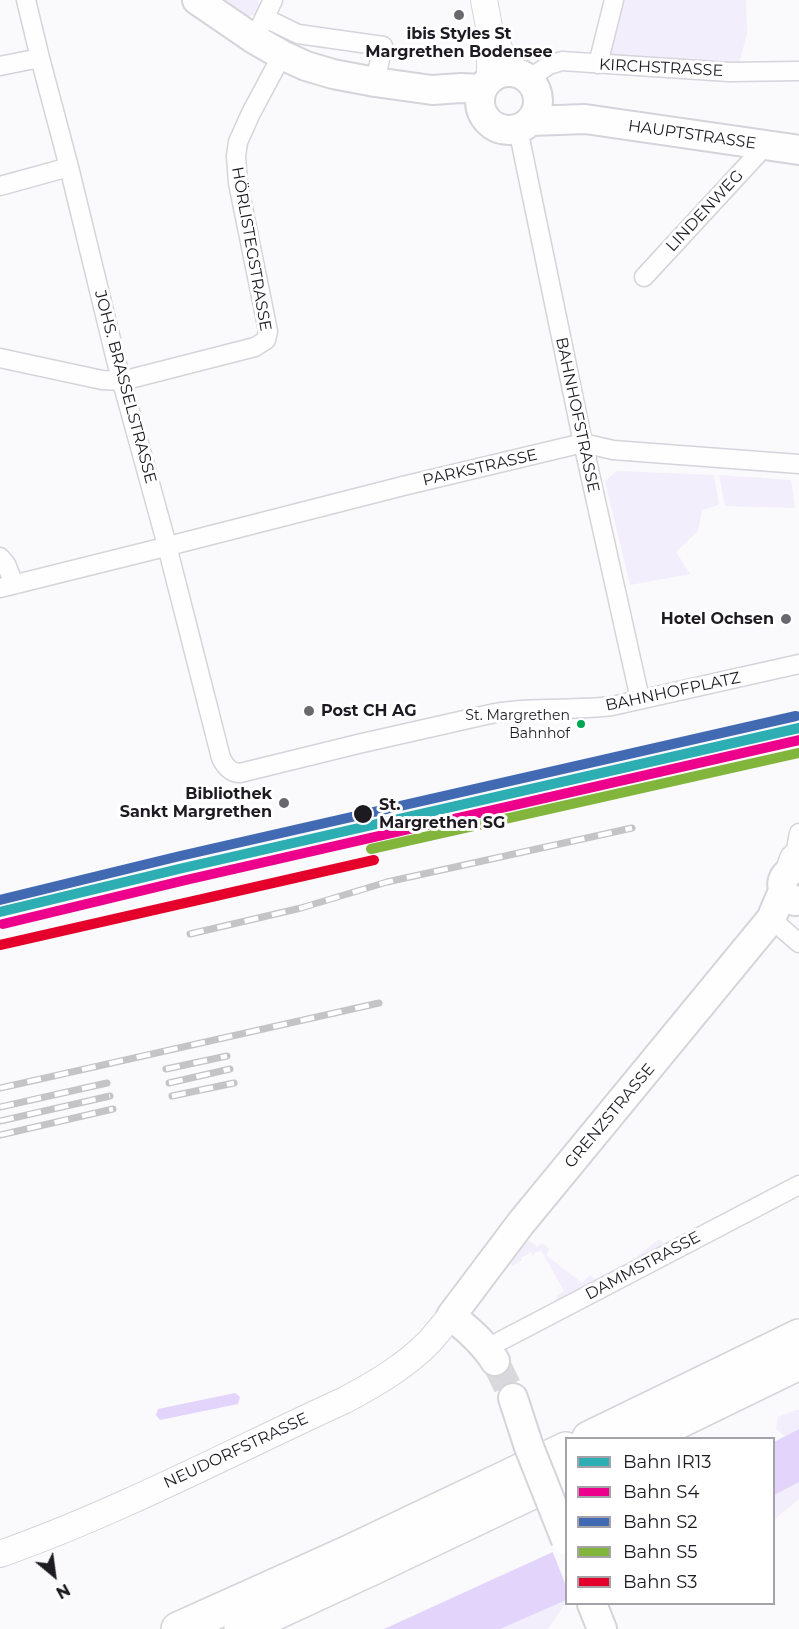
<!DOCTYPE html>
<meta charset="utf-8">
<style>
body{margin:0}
#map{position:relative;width:799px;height:1629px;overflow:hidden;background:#faf9fc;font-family:Montserrat,sans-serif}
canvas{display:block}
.legend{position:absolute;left:565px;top:1437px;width:210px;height:168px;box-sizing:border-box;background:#fff;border:2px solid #a5a3a7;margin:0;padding:8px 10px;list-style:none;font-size:18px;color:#1d1a22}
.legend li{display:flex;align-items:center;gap:12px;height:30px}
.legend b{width:30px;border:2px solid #a5a3a7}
.north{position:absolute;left:24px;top:1545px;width:60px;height:60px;-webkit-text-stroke:4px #fff;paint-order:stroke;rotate:151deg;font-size:16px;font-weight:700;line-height:24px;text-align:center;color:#1d1a22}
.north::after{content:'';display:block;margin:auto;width:21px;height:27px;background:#1d1a22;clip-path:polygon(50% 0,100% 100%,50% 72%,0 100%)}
</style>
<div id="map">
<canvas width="799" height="1629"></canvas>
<ul class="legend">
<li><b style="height:8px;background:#2caeb3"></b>Bahn IR13</li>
<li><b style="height:8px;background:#ec008c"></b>Bahn S4</li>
<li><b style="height:8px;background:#426ab3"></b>Bahn S2</li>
<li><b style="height:8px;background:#82b53c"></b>Bahn S5</li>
<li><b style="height:8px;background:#e4002b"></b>Bahn S3</li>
</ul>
<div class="north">N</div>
</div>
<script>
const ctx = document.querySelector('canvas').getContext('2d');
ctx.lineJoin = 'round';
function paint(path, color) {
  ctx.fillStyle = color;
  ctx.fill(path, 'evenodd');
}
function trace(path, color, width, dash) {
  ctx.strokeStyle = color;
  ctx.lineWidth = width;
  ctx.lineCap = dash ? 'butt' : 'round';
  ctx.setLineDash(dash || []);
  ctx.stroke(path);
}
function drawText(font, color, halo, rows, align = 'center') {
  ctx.font = font + ' Montserrat,sans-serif';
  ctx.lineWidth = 6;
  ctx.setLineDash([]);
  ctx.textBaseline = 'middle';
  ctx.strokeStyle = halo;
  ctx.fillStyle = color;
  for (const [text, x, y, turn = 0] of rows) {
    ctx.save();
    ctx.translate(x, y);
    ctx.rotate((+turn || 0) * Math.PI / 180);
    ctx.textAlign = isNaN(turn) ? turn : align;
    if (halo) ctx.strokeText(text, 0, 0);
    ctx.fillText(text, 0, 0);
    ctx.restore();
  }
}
paint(new Path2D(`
 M223,0h35l4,12 -15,5z
 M619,0h127l1,34 -9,33 -133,-12z
 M617,471l97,4 5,30 -17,5 -4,21 -22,21 14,22 -60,11 -25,-104z
 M719,475l72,5 4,28 -70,-2z
 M659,1239l5,4 -27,20 -79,39 -2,-6 8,-5 -23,-41 -9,5 -1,-3 -10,6 1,2 -10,6 -2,-3 18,-23 9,7 5,-4 8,6 -4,6 36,28 8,-8 5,4 39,-20z
 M796,1410h3v19l-14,7 -9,-7 2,-12z
 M799,1478v21l-25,21v-35z
 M541,1591l25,9v2l-18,27h-72z`), '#f2eefb');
paint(new Path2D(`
 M235,1393l5,4 -2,7 -78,16 -4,-5 2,-6z
 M799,1429v53l-25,13v-53z
 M566,1546v54l-66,29h-116z`), '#e2d4fb');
paint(new Path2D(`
 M566,1543v43l-14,-36z`), '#faf9fc');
trace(new Path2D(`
 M495,1361l18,37`), '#d9d8db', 28, [28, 14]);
const street = new Path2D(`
 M26,0l14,58 29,109 47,193 49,178 56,220c4,8 9,15 19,15l118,-29 137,-31c39,-7 78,-2 117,-7l187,-42
 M265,18l33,16 85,12 -8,36
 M260,27l13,-27
 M598,64l16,-64
 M0,66l40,-8
 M529,79l20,-14 13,-4 167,11 70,-1
 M518,129l65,314 57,256
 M0,186l69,-19
 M644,277l122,-132
 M0,358l102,22 20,1 133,-34 11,-7 2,-9 -30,-148 -2,-27 2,-14 13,-29 31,-58
 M0,557l6,7 8,20
 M0,588l149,-37 254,-65 180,-43 30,7 186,14
 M787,873v-9l3,-8 6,-6 3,-17
 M771,919l28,24
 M487,1348l312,-163`);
const secondary = new Path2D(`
 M484,0l6,32v48
 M492,35l19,37
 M0,1554c119,-42 231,-102 345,-154 30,-16 61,-34 85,-59 7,-8 14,-17 21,-25`);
const primary = new Path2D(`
 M197,0l57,39 28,16 24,11 27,8 42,8 57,8 29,-2 21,1
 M480 101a29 29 0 1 1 58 0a29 29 0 1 1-58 0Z
 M531,121l54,-2 214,31
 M795,901c-19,-9 -16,-29 4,-33
 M495,1361c-12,-19 -27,-32 -44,-45l70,-93 250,-304 12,-28
 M513,1398l16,49
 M592,1604l10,25`);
const highway = new Path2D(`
 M589,1438l210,-102
 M645,1438l154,-75
 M178,1629l169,-76 219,-104
 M241,1629l136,-63 189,-90`);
trace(street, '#d6d3da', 21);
trace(secondary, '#d6d3da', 28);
trace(primary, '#d6d3da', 32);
trace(highway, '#d6d3da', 36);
trace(street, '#fefeff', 18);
trace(secondary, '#fefeff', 26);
trace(primary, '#fefeff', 28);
trace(highway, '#fefeff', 33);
const rail = new Path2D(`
 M190,934l111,-26 86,-26 245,-54
 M166,1069l61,-13
 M169,1083l61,-14
 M0,1088l379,-85
 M172,1096l62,-13
 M0,1107l107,-24
 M0,1121l110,-25
 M0,1135l113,-26`);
trace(rail, '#c4c3c6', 7);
trace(rail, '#fff', 4.5, [14]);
const primaryBridge = new Path2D(`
 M529,1447l37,93`);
trace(primaryBridge, '#d6d3da', 32, []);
trace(primaryBridge, '#fefeff', 28);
trace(new Path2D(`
 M0,912l183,-44 616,-140`), '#2caeb3', 10);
trace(new Path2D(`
 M3,924l183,-44 613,-140`), '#ec008c', 10);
trace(new Path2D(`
 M0,900l180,-44 616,-140`), '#426ab3', 10);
trace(new Path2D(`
 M371,849l428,-96`), '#82b53c', 10);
trace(new Path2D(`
 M0,945l374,-85`), '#e4002b', 10);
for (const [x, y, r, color] of [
 [459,15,6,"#6a686e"],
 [786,619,6,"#6a686e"],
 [309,711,6,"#6a686e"],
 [581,724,5,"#00a651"],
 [284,803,6,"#6a686e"],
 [363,814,10,"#1d1a22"]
]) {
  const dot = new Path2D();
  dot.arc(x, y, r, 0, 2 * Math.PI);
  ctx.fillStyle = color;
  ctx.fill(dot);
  trace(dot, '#fff', 2);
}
drawText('14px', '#1d1a22', '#fff', [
 ["St. Margrethen",570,716],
 ["Bahnhof",570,734]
], 'right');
drawText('bold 16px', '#1d1a22', '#fff', [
 ["ibis Styles St",459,34,"center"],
 ["Margrethen Bodensee",459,52,"center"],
 ["Hotel Ochsen",774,619],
 ["Post CH AG",321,711,"left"],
 ["Bibliothek",272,794],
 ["Sankt Margrethen",272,812]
], 'right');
drawText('16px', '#1d1a22', '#fff', [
 ["KIRCHSTRASSE",661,68,3],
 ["HAUPTSTRASSE",692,135,8],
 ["LINDENWEG",705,211,-47],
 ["HÖRLISTEGSTRASSE",251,249,80],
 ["JOHS. BRASSELSTRASSE",125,387,75],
 ["BAHNHOFSTRASSE",577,415,78],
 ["PARKSTRASSE",480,468,-13],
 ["BAHNHOFPLATZ",673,692,-12],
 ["GRENZSTRASSE",610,1116,-50],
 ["DAMMSTRASSE",643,1266,-28],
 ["NEUDORFSTRASSE",236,1451,-25]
]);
drawText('bold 16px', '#1d1a22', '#fff', [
 ["St.",379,805],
 ["Margrethen SG",379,823]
], 'left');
</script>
